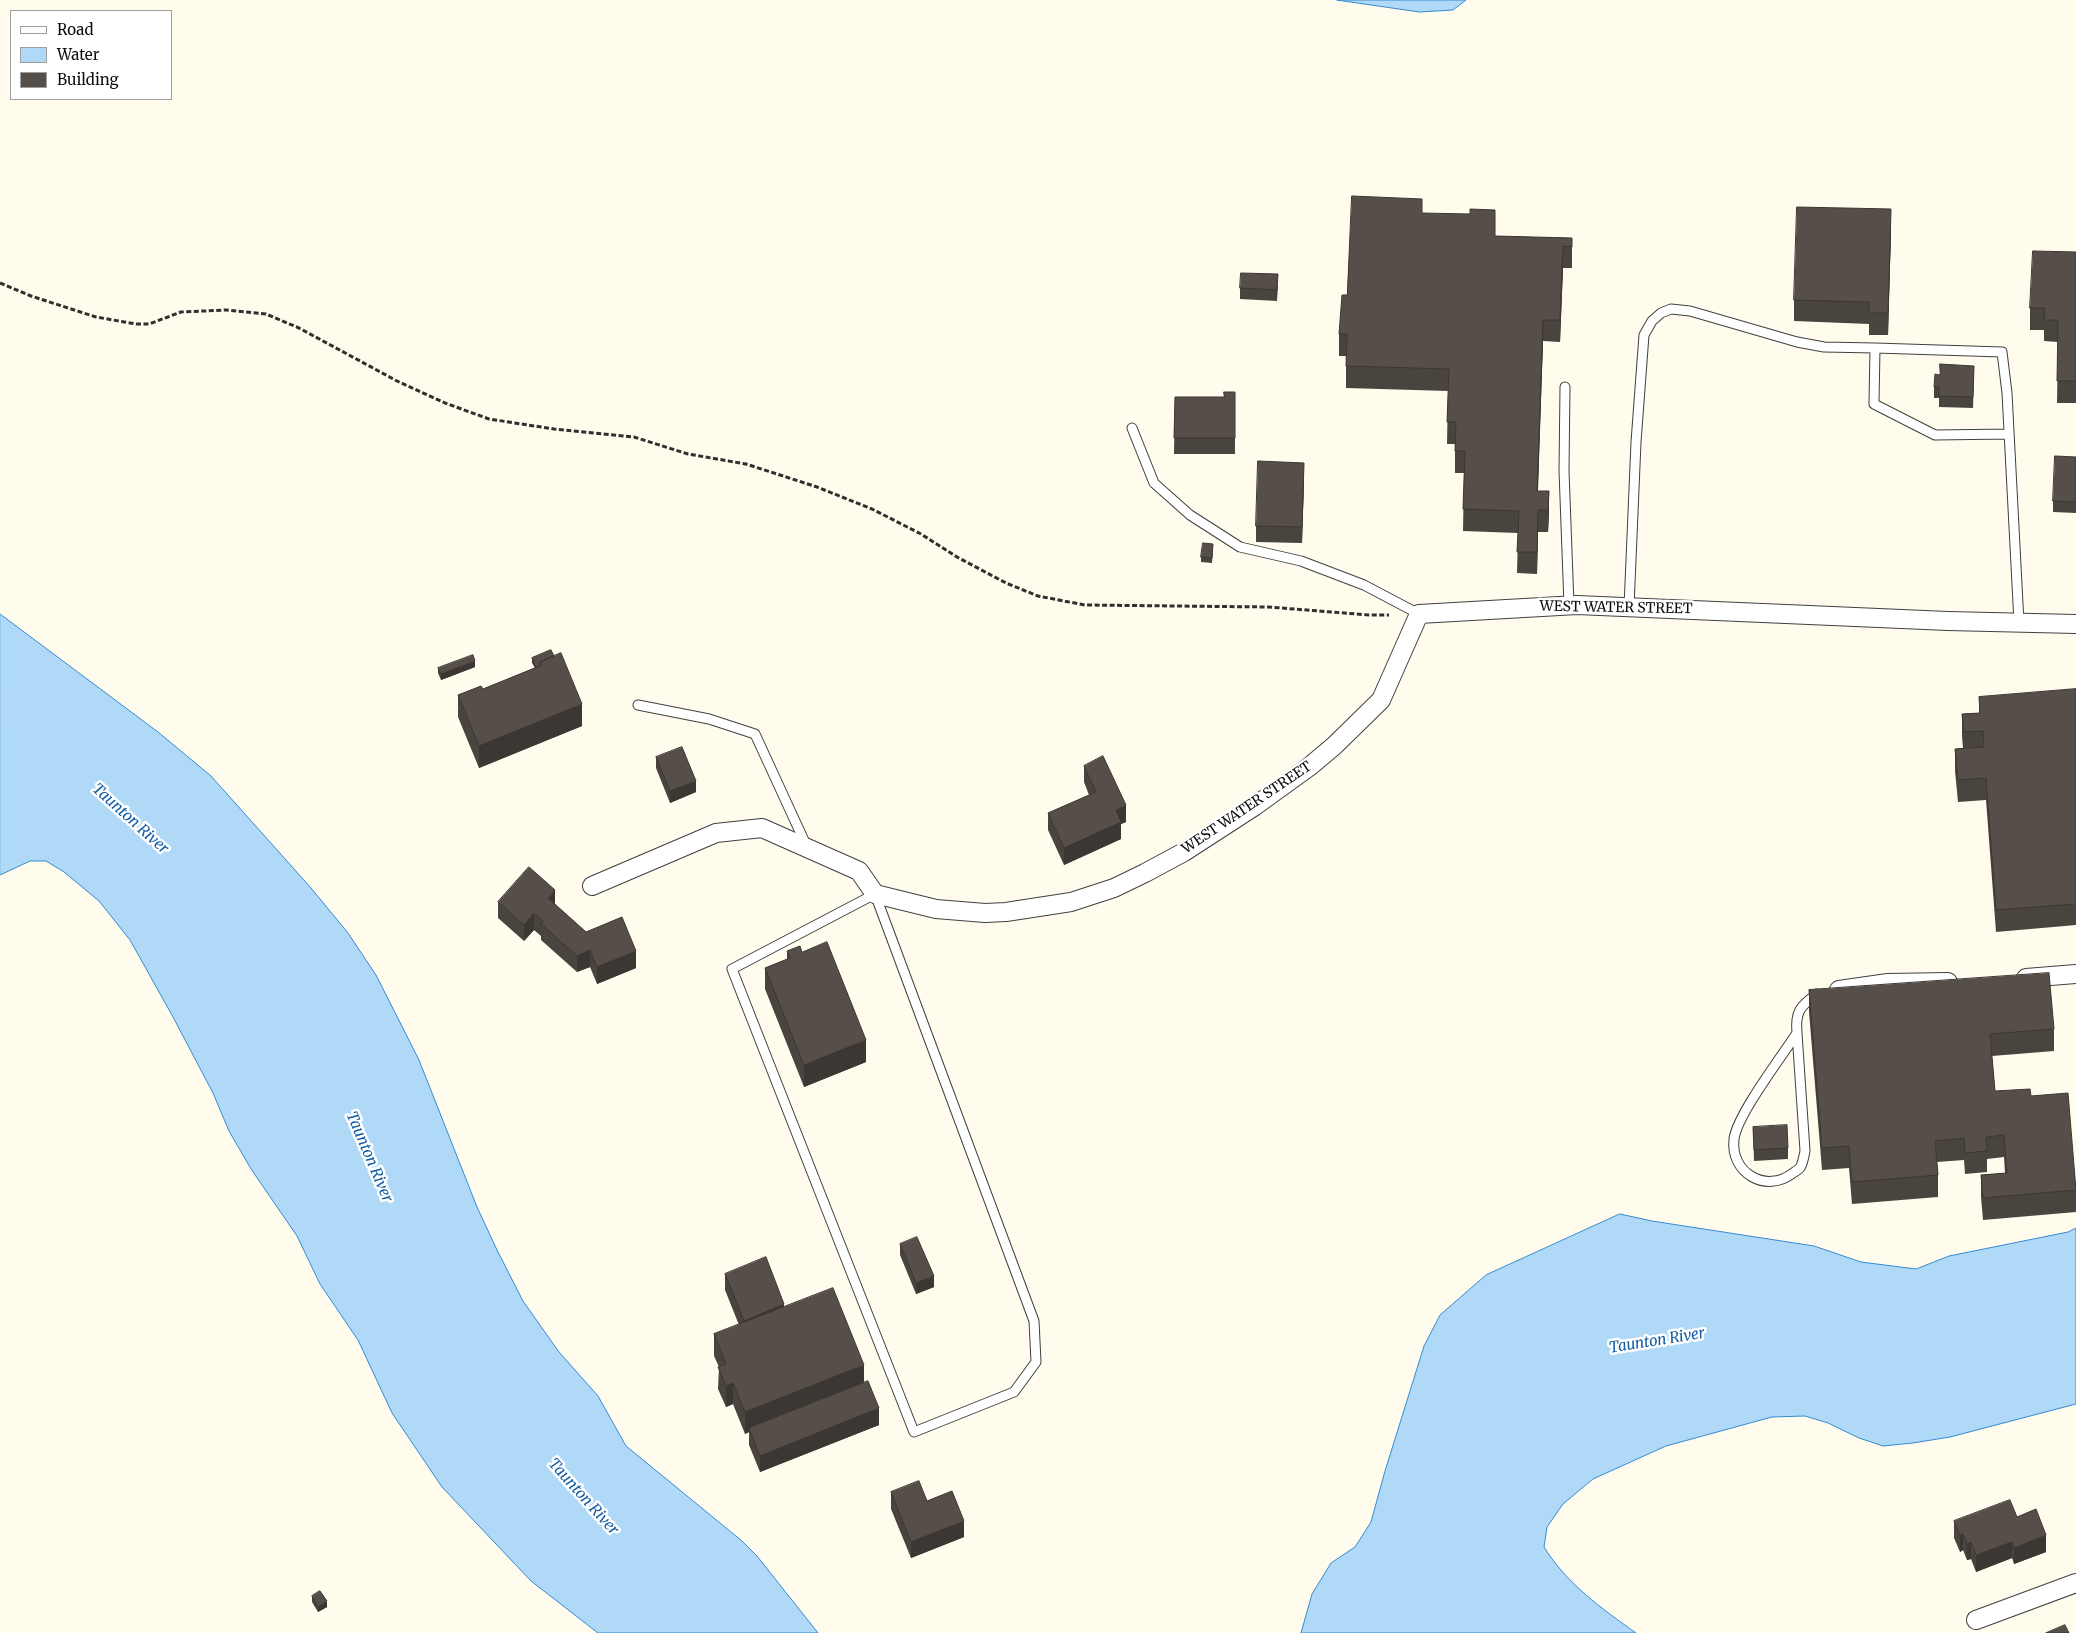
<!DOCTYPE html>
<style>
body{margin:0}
#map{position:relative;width:2076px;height:1633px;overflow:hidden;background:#fffced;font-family:Merriweather,serif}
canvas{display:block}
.legend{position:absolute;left:10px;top:10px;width:162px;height:90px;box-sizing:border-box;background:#fff;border:1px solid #9e9e9e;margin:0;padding:6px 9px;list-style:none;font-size:15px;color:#0d0d0d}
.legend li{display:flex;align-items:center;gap:10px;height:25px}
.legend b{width:25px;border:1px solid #9e9e9e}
</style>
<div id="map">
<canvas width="2076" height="1633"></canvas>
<ul class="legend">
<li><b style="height:6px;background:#fff"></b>Road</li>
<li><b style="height:14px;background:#b0d9f8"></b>Water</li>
<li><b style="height:14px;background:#564f49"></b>Building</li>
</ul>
</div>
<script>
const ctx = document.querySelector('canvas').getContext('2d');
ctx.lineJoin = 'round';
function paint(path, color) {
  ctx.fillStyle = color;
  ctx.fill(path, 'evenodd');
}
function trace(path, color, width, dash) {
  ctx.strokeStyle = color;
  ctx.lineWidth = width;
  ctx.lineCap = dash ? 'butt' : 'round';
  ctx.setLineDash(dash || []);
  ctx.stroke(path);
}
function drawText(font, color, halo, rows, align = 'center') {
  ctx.font = font + ' Merriweather,serif';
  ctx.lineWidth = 5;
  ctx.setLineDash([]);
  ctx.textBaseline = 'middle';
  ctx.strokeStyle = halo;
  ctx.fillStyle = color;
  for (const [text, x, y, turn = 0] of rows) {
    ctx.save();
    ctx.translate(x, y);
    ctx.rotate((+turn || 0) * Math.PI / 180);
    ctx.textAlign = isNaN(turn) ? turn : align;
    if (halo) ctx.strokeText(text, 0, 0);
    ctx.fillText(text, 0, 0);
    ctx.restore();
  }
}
const water = new Path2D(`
 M1337,0h129l-13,10 -33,2z
 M0,614l158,118 53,44 100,112 37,45 28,42 43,85 58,147 20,43 26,51 36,51 39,44 28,50 116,95 15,15 61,77h-220l-67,-52 -89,-94 -50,-74 -34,-73 -38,-56 -23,-48 -46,-67 -22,-38 -16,-38 -40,-76 -43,-77 -31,-39 -35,-29 -18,-11h-16l-30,14z
 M1620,1214l32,7 162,25 47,16 55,7 33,-13 119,-24 8,-4v176l-126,33 -37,6 -30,3 -24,-8 -31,-15 -23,-7 -33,1 -106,29 -73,33 -30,25 -16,23 -3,20c23,37 57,61 92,86h-335l11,-39 19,-31 24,-16 16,-25 14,-51 39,-125 16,-31 46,-40z`);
paint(water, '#b0d9f8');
trace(water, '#348ad2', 1);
const service = new Path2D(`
 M1565,387l-1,84 5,134
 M1132,428l22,55 36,32 50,32 61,14 63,24 55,29
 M2009,434l-74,1 -61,-31 1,-56 127,4 5,41 12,230
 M1629,607l7,-165 8,-107 8,-14 9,-8 10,-4 19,2 107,31 27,5 51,1
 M638,705l71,14 46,15 52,113
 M875,894l159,427 2,41 -22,30 -100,40 -182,-463z
 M1797,1033c-15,23 -60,82 -63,106 -4,34 32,55 59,34 3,-2 7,-4 8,-7 2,-4 3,-10 4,-15l-8,-118c-2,-21 3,-27 20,-39`);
const minor = new Path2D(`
 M592,886l124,-53 46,-5 97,43 16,23 61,15 49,4 21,-1 65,-10 43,-14 31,-15 39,-21 71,-46 54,-39 25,-21 47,-46 38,-86 158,-9 371,16 128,3
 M2026,978l50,-4
 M1839,990l49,-7 60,-1
 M1976,1620l100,-37`);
trace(service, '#404040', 11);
trace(minor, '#404040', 20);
trace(new Path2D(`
 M0,283l31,13 65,21 40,7h13l32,-12 45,-2 40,4 33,14 98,53 48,22 44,16 65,10 80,8 54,17 58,10 71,23 55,22 49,25 36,23 49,26 32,13 47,9 184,2 100,8h20`), '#2f2f2f', 3, [5, 2.5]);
trace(service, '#fff', 9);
trace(minor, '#fff', 18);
paint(new Path2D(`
 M1422,213l73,23 77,2v30h-9l-3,74 -17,-1 -5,150h11v22l-1,19h-10l-1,42 -20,-1 1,-40 -55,-2 1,-58h-9v-29h-8l1,-53 -102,-3v-32h-7v-22z
 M1891,231l-3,104h-19v-11l-75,-3v-21z
 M2076,252v151h-19l1,-61 -14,-1v-11h-14v-22z
 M1278,286l-1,15 -37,-2v-11z
 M1974,377l-1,31 -34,-1v-9h-5v-11z
 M1235,392v62h-61l1,-57h49z
 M2076,457v56l-23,-1v-11z
 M1304,479l-2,64 -46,-1v-16z
 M1213,550l-1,13 -11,-1v-5z
 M551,650l31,76 -103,42 -21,-51v-22l25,-6 52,-21 -3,-5v-5z
 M475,667l-34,13 -3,-7v-5z
 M2076,689v236l-80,7 -10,-132 -28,2 -3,-31v-22l8,-1 -1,-12v-22l17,-1v-16z
 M656,757l40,35 -26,11 -14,-35z
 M1084,766l42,56 -5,2v15l-57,26 -16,-35v-17l41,-18 -5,-13z
 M498,902l57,2 31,28 50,36 -39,16 -7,-17 -13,5 -36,-32v-4l-7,-6 -10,11 -26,-23z
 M787,951l15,1 64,110 -62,25 -39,-98v-21l22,-9z
 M1809,990l245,39v22l-62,5 3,35 36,5 45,90v26l-93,8 -2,-23v-22l24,-2 -1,-16 -17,2v13l-22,2 -1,-14 -27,2 1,13v22l-86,7 -3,-36 -27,2 -13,-158z
 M1753,1127l35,21v11l-34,2z
 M900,1244l34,43 -18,7 -16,-39z
 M725,1274l59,33 80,76 15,42 -119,47 -11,-27v-13l-4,2 -12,-30 -7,3 -8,-18 1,-22 -5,-11v-22l25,-9 -14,-35z
 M891,1492l36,9 37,36 -53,21 -20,-49z
 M2017,1517l29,35 -32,12 -2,-6 -36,14 -5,-13 -4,1 -4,-10 -3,2 -6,-14v-17z
 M312,1596l15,11 -9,5 -6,-10z`), '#4a443f');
paint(new Path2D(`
 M1891,209v22l-3,104v-22z
 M1563,246v22l-3,74v-22z
 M1543,320v21l-6,171v-21z
 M1304,463v16l-2,64v-16z
 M1549,491v22l-1,19v-22z
 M1538,510v22l-1,42v-22z
 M475,661v6l-34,13v-6z
 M582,704v22l-103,42v-22z
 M696,781v11l-26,11v-12z
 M1126,805v17l-5,2v15l-57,26v-17l52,-38z
 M555,890v16l-7,-8z
 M534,913v17l-10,11v-16z
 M590,950v17l-13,5v-16z
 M636,951v17l-39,16v-17z
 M866,1040v22l-62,25v-22z
 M934,1276v11l-18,7v-11z
 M784,1304v17l-40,16v-16z
 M864,1365v22l-115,41v4l-4,2v-22z
 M733,1383v21l-7,3v-21z
 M879,1408v17l-119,47v-16z
 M964,1521v16l-53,21v-16z
 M1963,1534v16l-3,2v-17z
 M2046,1535v17l-32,12v-16z
 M1971,1542v17l-4,1v-16z
 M2012,1542v16l-36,14v-17z
 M327,1601v6l-9,5v-5z`), '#3c3733');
const building = new Path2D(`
 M1352,196l70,3v14l48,1v-5l25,1v26l77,2v9l-9,-1 -3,74h-17l-6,171h12l-1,19h-10l-1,42h-20l2,-41 -56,-2 2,-58h-10l1,-29h-9l2,-53 -103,-3 1,-32h-8l3,-39h5z
 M1797,207l94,2 -3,104h-19v-11l-75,-2z
 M2033,251l43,1v129h-19l1,-61h-14l1,-12h-15z
 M1241,273l37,1 -1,16 -37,-2z
 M1940,364l34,2 -1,31 -34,-1v-9h-5l1,-13 5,1z
 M1224,392h11v46h-61l1,-41h49z
 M2055,456l21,1v45l-23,-1z
 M1258,461l46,2 -2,64 -46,-1z
 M1203,543l10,1 -1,14 -11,-1z
 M551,650l3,6 -14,6v4l-4,2 -4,-10z
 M561,653l21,51 -103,42 -21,-51 23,-9 2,3 59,-24 -2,-3z
 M473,655l2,6 -34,13 -3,-6z
 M2076,689v215l-80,6 -10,-132 -28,2 -3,-31 29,-2 -1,-16 -19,1 -2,-18 18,-1 -1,-16z
 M682,747l14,34 -26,10 -14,-34z
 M1103,756l23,49 -10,5 5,12 -57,26 -16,-35 48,-21 -12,-26z
 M529,867l26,23 -7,8 38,34 36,-15 14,34 -39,16 -7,-17 -13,6 -36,-32 2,-3 -9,-8 -10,12 -26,-23z
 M827,942l39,98 -62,25 -39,-97 25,-10 -3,-7 13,-5 2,6z
 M2049,973l5,56 -64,5 5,57 35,-2 1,7 37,-3 8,97 -93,8 -2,-23 26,-2 -3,-38 -18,2 1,14 -22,2 -1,-15 -29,3 3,34 -86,7 -3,-36 -27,2 -13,-158z
 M1787,1125l1,23 -34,2 -1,-23z
 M917,1237l17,39 -18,7 -16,-39z
 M766,1257l18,47 -40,17 -19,-47z
 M833,1288l31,77 -119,47 -12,-29 -7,3 -8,-19 8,-3 -12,-30z
 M868,1381l11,27 -119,48 -11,-28z
 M919,1481l8,20 25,-10 12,30 -53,21 -20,-50z
 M2010,1500l7,17 19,-8 10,26 -32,13 -2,-6 -36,13 -5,-13 -4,2 -4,-10 -3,1 -6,-14z
 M320,1591l7,10 -9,6 -6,-11z
 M2065,1625l4,8h-23z`);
paint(building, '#564f49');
trace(building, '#3c3733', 1);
drawText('14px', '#0d0d0d', '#fff', [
 ["WEST WATER STREET",1616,608,1],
 ["WEST WATER STREET",1247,808,-34]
]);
drawText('italic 15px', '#125ca3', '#fff', [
 ["Taunton River",130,819,42],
 ["Taunton River",369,1157,67],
 ["Taunton River",1657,1341,-9],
 ["Taunton River",583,1497,48]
]);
</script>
